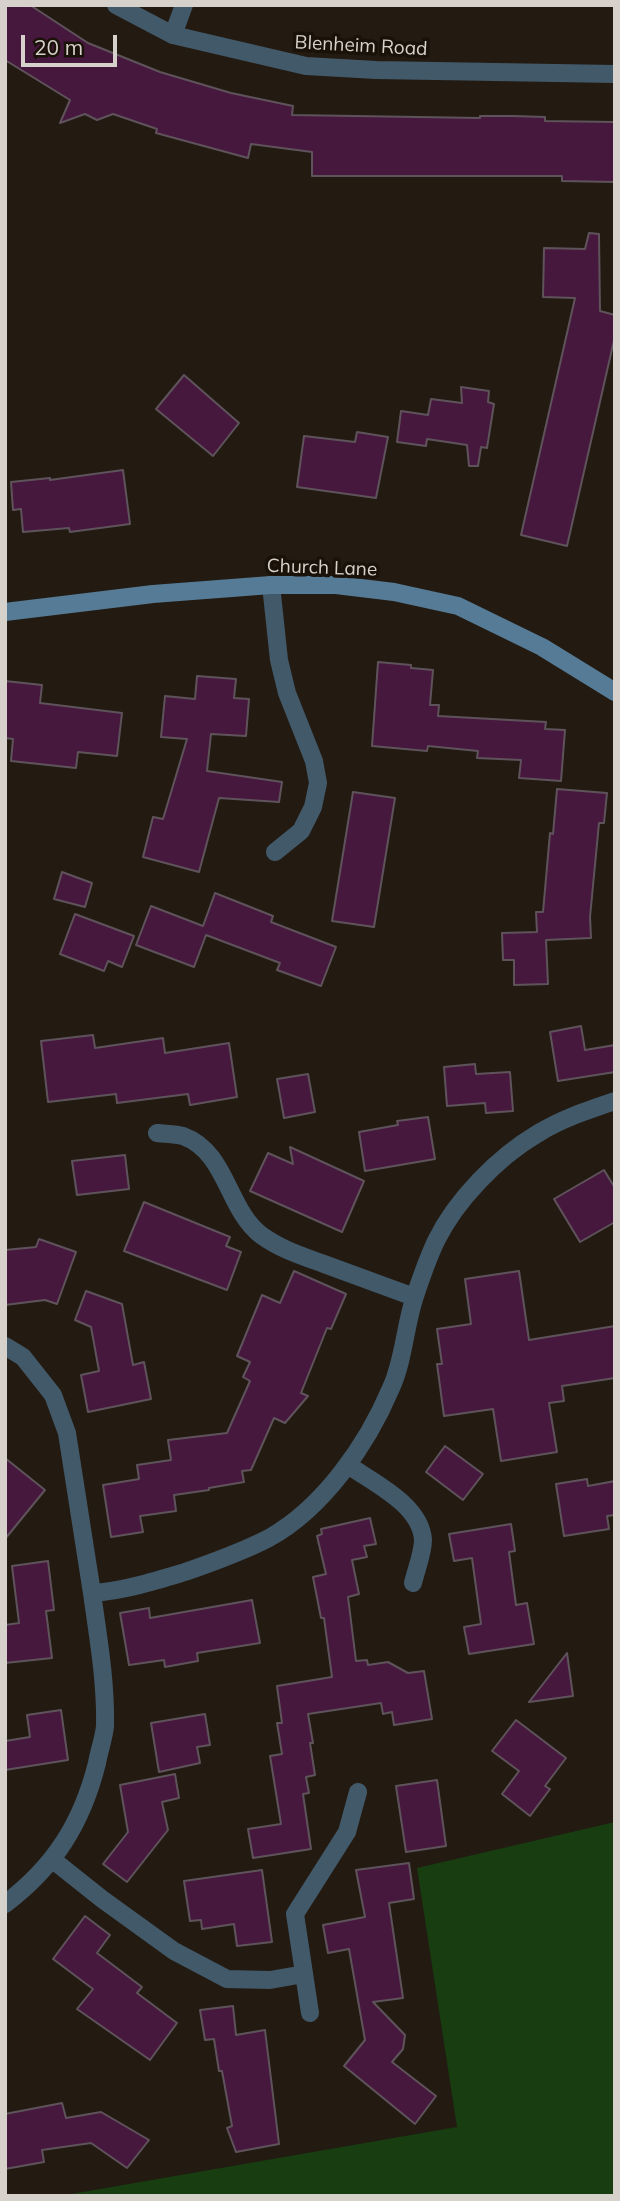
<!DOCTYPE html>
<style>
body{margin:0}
#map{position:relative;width:620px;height:2201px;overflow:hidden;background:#231b12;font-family:Mulish,sans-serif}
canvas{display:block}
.frame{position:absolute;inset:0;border:7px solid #d7d1cb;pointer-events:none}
.scale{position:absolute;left:21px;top:35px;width:96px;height:32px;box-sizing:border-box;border:4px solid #d7d1cb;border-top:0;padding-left:9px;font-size:21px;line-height:24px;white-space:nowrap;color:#d7d1cb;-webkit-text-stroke:5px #1a1209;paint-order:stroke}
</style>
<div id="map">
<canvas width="620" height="2201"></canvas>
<div class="frame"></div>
<div class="scale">20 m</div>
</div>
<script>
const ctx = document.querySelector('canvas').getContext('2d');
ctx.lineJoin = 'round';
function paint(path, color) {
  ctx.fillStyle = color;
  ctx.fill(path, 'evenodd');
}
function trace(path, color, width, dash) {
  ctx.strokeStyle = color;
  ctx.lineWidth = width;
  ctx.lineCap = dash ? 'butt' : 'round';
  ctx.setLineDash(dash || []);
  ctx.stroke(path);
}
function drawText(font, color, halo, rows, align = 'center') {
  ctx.font = font + ' Mulish,sans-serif';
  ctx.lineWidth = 7;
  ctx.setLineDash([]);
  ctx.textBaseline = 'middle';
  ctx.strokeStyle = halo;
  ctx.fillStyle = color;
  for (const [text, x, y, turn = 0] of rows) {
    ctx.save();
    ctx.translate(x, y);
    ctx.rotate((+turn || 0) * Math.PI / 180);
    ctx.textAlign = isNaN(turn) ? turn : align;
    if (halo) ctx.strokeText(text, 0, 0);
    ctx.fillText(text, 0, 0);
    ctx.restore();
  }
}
paint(new Path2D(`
 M615,1822v374h-555l397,-69 -40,-259z`), '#173d11');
const building = new Path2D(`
 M5,5h25l58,38 72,29 71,21 62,13 -1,9 188,3v-2h33l32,1v4l70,1v60l-53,-1v-5h-250v-24l-61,-8 -3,14 -92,-25 1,-4 -44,-15 -16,6 -12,-6 -25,9 10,-23 -65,-40z
 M589,233l10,1 1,77 15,4v21l-48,210 -46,-11 54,-237 -32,-1 1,-49 41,1z
 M184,375l55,48 -26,33 -57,-47z
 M461,387l28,4 -1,11 6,2 -7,44 -6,-1 -3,19h-9l-2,-21 -40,-6 -1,7 -29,-4 4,-31 27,4 3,-16 31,4z
 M357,432l31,5 -12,61 -79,-11 7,-51 51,6z
 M123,470l7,54 -60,8 -1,-4 -46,4 -2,-23 -8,1 -2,-28 39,-4v2z
 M378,662l33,3v3l22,2 -3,35h9l-1,11 108,6 -1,7 20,1 -4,51 -42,-3 2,-18 -44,-2 1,-7 -50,-5 -1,5 -55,-5z
 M197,676l39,3 -2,19 15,1 -3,37 -35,-2 -4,37 75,11 -3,20 -60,-4 -20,74 -56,-15 10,-40 10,2 24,-80 -26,-2 4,-41 30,3z
 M5,681l37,4 -2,18 82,10 -5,43 -39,-4 -2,16 -65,-7 2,-22 -8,-1z
 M557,789l50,4 -3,30h-5l-9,94 1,21 -45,2 2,44 -34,1v-25h-11l-1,-27 35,-1 -1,-20h7l7,-79 3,1z
 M353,792l42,6 -21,129 -42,-6z
 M62,872l30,11 -7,24 -31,-8z
 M215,893l58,23 -2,6 65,25 -15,39 -44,-16 3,-7 -74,-28 -12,32 -58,-22 15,-39 52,20z
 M75,914l59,22 -12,31 -14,-6 -4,10 -44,-17z
 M581,1026l4,24 30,-5v27l-57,9 -8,-49z
 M93,1035l2,13 68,-10 2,15 64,-10 8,54 -47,8 -2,-11 -71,9 -1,-9 -68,8 -7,-61z
 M475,1064l1,10 34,-2 3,39 -27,2 -1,-10 -38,3 -3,-39z
 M308,1074l7,38 -31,6 -7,-39z
 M428,1117l7,42 -70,12 -6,-39 39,-7 -1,-4z
 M290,1147l74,34 -22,51 -92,-41 18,-38 25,11z
 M125,1155l4,34 -52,6 -5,-34z
 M604,1170l11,18v34l-35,20 -26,-43z
 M144,1202l86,35 -4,9 15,6 -14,38 -103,-39z
 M39,1239l37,13 -19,52 -12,-4 -40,5v-55l31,-3z
 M294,1271l52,23 -15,35 -4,-1 -26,65 7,3 -23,27 -11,-5 -23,52 -9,1 2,11 -35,6v2l-35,5 2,16 -36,5 3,16 -32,5 -8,-52 36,-6 -2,-14 34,-5 -3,-20 59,-7 23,-52 -7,-4 7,-15 -13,-6 25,-61 18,8z
 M519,1271l10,69 86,-14v52l-53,8 2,15 -15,2 8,49 -56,9 -8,-52 -49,7 -7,-52h5l-5,-35 34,-5 -6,-45z
 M86,1291l36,13 11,61 11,-3 7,37 -63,13 -7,-37 18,-4 -8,-44 -16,-7z
 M445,1446l38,28 -20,26 -37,-28z
 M5,1458l40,32 -40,49z
 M587,1479l1,7 27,-5v34l-8,1 2,13 -45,7 -8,-52z
 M370,1518l6,26 -12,2 3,11 -15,3 7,34 -11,3 8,64 11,-1 1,5 20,-3 20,11 16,-2 8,48 -38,6 -2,-13 -9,2 -2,-11 -73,11 5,29h-3l5,32 -9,2 3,16 -6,1 8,55 -58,9 -5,-29 33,-5 -11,-68 12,-2 -5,-31h5l-5,-37 55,-9 -8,-59h-3l-8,-41 13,-3 -9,-38 5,-2 -1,-5z
 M511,1524l4,27 -6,1 7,53 11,-2 7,41 -65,10 -5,-27 17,-3 -9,-66 -18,3 -5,-27z
 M48,1561l6,49 -8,1 6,47 -47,5v-38l14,-2 -7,-57z
 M252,1600l8,43 -63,10 1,8 -33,6 -1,-7 -35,5 -9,-52 29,-5 1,10z
 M567,1653l6,43 -44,6z
 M61,1710l7,50 -63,10v-29l25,-4 -3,-22z
 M205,1714l5,31 -13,2 3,16 -41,9 -8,-49z
 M516,1720l50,38 -21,28 5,3 -20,27 -28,-22 17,-23 -27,-20z
 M175,1774l4,24 -17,4 6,28 -41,52 -24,-18 25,-32 -8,-47z
 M437,1780l9,66 -40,6 -10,-66z
 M409,1863l5,36 -25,4 14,95 -30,4 32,33 -2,14 -11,13 44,34 -21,28 -71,-58 21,-26 -16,-91 -21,4 -5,-28 42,-8 -9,-47z
 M262,1870l10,72 -35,4 -3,-22 -32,5 -1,-9 -11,1 -6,-40z
 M85,1916l25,19 -13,18 45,34 -5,6 40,30 -27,37 -73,-51 16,-20 -40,-30z
 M233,2006l3,29 29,-5 14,114 -43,8 -9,-24 5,-2 -10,-55h-3l-5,-32 -9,1 -5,-30z
 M62,2103l4,15 35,-6 48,28 -22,28 -36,-25 -49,7 2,12 -39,7v-55z`);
paint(building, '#47183d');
trace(building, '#5f535b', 2);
trace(new Path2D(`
 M116,5l57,30 133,31 70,4 239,4
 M173,35l11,-30
 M271,585l8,75 8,33 27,68 4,22 -5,24 -12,24 -26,21
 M157,1133c8,1 18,1 26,3 44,16 44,73 78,99 19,14 41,21 63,29 30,11 60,22 90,33
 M5,1346l18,11 30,38 14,38 25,160c31,-2 63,-12 93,-21 29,-10 57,-20 84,-34 54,-30 98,-93 122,-150 13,-28 14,-63 24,-92 6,-18 13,-38 21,-55 20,-41 62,-84 101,-107 24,-15 51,-24 78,-33
 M348,1465c26,18 73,40 75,75 0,13 -7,30 -10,43
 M53,1860l49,39 72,52 53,28 43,1 34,-6
 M5,1904c50,-38 77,-81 92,-141 2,-12 7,-25 8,-37 1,-45 -7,-89 -13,-133
 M310,2013l-15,-99 52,-82 11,-40`), '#42596a', 18);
trace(new Path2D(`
 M5,612l148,-18 118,-9h65l58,7 64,14 84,41 73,45`), '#557b96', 18);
drawText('19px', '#d7d1cb', '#1a1209', [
 ["Blenheim Road",361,46,3],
 ["Church Lane",322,568,2]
]);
</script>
